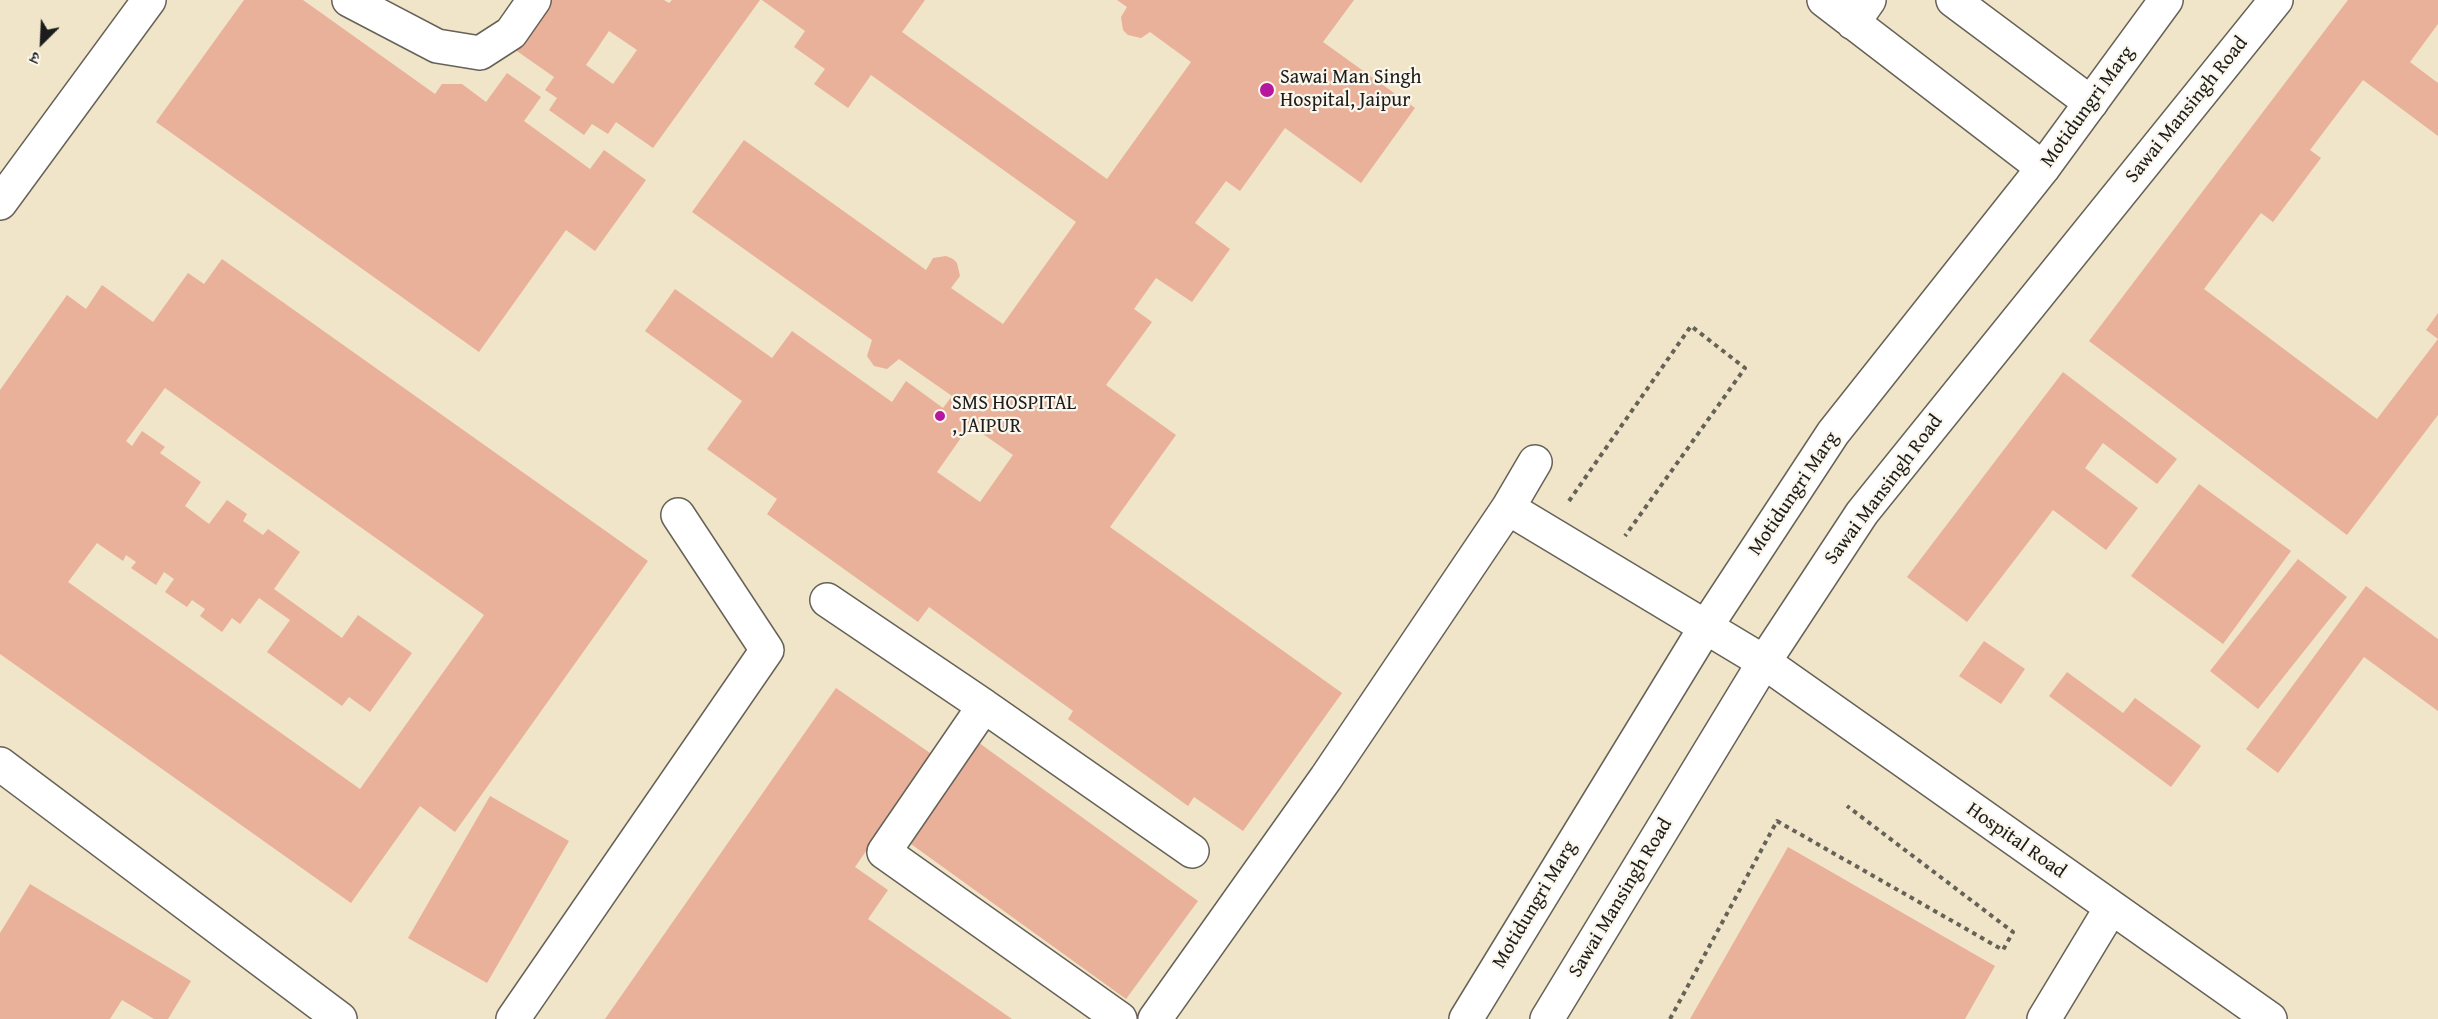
<!DOCTYPE html>
<meta charset="utf-8">
<style>
body{margin:0}
#map{position:relative;width:2438px;height:1019px;overflow:hidden;background:#f0e5c8;font-family:"Gentium Book Plus","Noto Serif Devanagari",serif}
canvas{display:block}
.north{position:absolute;left:12px;top:12px;width:60px;height:60px;-webkit-text-stroke:4px #fbf7ec;paint-order:stroke;rotate:204deg;font-size:16px;font-weight:700;line-height:24px;text-align:center;color:#1c1c1c}
.north::after{content:'';display:block;margin:auto;width:21px;height:27px;background:#1c1c1c;clip-path:polygon(50% 0,100% 100%,50% 72%,0 100%)}
</style>
<div id="map">
<canvas width="2438" height="1019"></canvas>
<div class="north">उ</div>
</div>
<script>
const ctx = document.querySelector('canvas').getContext('2d');
ctx.lineJoin = 'round';
function paint(path, color) {
  ctx.fillStyle = color;
  ctx.fill(path, 'evenodd');
}
function trace(path, color, width, dash) {
  ctx.strokeStyle = color;
  ctx.lineWidth = width;
  ctx.lineCap = dash ? 'butt' : 'round';
  ctx.setLineDash(dash || []);
  ctx.stroke(path);
}
function drawText(font, color, halo, rows, align = 'center') {
  ctx.font = font + ' "Gentium Book Plus",serif';
  ctx.lineWidth = 4.5;
  ctx.setLineDash([]);
  ctx.textBaseline = 'middle';
  ctx.strokeStyle = halo;
  ctx.fillStyle = color;
  for (const [text, x, y, turn = 0] of rows) {
    ctx.save();
    ctx.translate(x, y);
    ctx.rotate((+turn || 0) * Math.PI / 180);
    ctx.textAlign = isNaN(turn) ? turn : align;
    if (halo) ctx.strokeText(text, 0, 0);
    ctx.fillText(text, 0, 0);
    ctx.restore();
  }
}
paint(new Path2D(`
 M244,0h59l132,94 7,-10h20l24,18 21,-29 34,24 -17,24 66,48 14,-19 42,30 -51,71 -29,-21 -87,122 -323,-230z
 M550,0h114l5,3 3,-3h88l-107,148 -37,-26 -8,12 -16,-10 -8,11 -35,-25 8,-12 -12,-8 9,-13 -40,-28zM609,31l28,19 -24,34 -27,-19z
 M762,0h163l-23,32 205,147 84,-117 -41,-30 -9,6 -13,-3 -5,-5 -2,-13 6,-10 -10,-7h237l-31,42 92,66 -54,75 -76,-55 -45,63 -14,-10 -31,42 35,26 -38,53 -36,-24 -22,31 18,13 -46,63 70,50 -66,92 232,166 -99,138 -49,-34 -6,9 -120,-87 5,-8 -144,-104 -11,15 -151,-108 10,-15 -70,-50 35,-48 -97,-70 30,-42 97,69 20,-27 100,71 14,-21 37,27 9,-12 -53,-37 -12,10 -13,-3 -7,-10 5,-16 -180,-128 52,-72 182,130 7,-12 13,-2 7,3 4,4 3,13 -9,12 52,36 73,-102 -205,-147 -23,33 -34,-24 11,-15 -31,-22 11,-16zM970,425l43,30 -33,47 -43,-30z
 M2348,0h90v24l-28,38 28,21v53l-75,-56 -53,70 11,8 -48,64 -12,-9 -57,76 173,130 61,-80v76l-91,120 -258,-194z
 M222,259l426,302 -193,271 -35,-26 -69,97 -351,-249v-264l67,-95 19,14 16,-24 51,37 35,-49 16,11zM165,388l319,227 -124,174 -292,-207 29,-39 26,18 3,-6 10,7 -5,6 25,17 8,-13 10,7 -9,13 22,15 5,-7 13,9 -5,7 22,16 10,-14 8,6 19,-26 31,22 -23,32 75,54 7,-9 21,15 42,-59 -54,-38 -16,23 -68,-49 26,-37 -32,-23 -5,6 -20,-14 4,-7 -20,-14 -18,24 -24,-18 16,-24 -41,-29 5,-6 -23,-16 -10,15 -6,-5z
 M2438,313v26l-12,-9z
 M2063,372l114,87 -20,25 -54,-41 -18,25 53,40 -32,42 -53,-40 -86,112 -60,-45z
 M2199,484l92,67 -68,93 -92,-68z
 M2298,559l49,38 -89,112 -48,-38z
 M2366,586l72,53v72l-74,-54 -86,116 -32,-24z
 M1984,641l41,28 -24,35 -42,-28z
 M2067,672l56,41 12,-15 66,48 -30,41 -122,-91z
 M836,688l97,67 -78,112 33,23 -20,29 144,100h-407z
 M975,740l223,161 -72,98 -222,-160z
 M490,796l79,45 -82,142 -79,-45z
 M1788,847l207,119 -30,53h-275z
 M30,884l161,97 -23,38h-14l-32,-19 -12,19h-110v-86z`), '#e9b09a');
const minor = new Path2D(`
 M349,0l88,46 43,7 31,-20 23,-33
 M1824,0l219,168
 M1953,0l138,103
 M1853,23l16,-23
 M0,203l149,-203
 M1508,508l256,154 506,357
 M827,600l157,106
 M0,764l340,255
 M513,1019l254,-369 -89,-135
 M1120,1019l-236,-167 100,-146 208,145
 M1155,1019l171,-241 182,-270 27,-46
 M2044,1019l67,-111`);
const major = new Path2D(`
 M1466,1019l239,-391 128,-195 210,-265 123,-168
 M1547,1019l217,-357 98,-149 414,-513`);
trace(minor, '#666258', 36);
trace(major, '#666258', 36);
trace(new Path2D(`
 M1569,501l122,-175 54,42 -120,168
 M1670,1019l107,-198 226,129 10,-18 -166,-126`), '#666258', 4, [4.5, 4.5]);
trace(minor, '#fff', 33);
trace(major, '#fff', 33);
for (const [x, y, r, color] of [
 [1267,90,8,"#b5179e"],
 [940,416,6,"#b5179e"]
]) {
  const dot = new Path2D();
  dot.arc(x, y, r, 0, 2 * Math.PI);
  ctx.fillStyle = color;
  ctx.fill(dot);
  trace(dot, '#fbf7ec', 2);
}
drawText('20px', '#1c1c1c', '#fbf7ec', [
 ["Sawai Man Singh",1280,78],
 ["Hospital, Jaipur",1280,101],
 ["SMS HOSPITAL",952,404],
 [", JAIPUR",952,427]
], 'left');
drawText('20px', '#1c1c1c', '#fbf7ec', [
 ["Motidungri Marg",2088,107,-54],
 ["Sawai Mansingh Road",2187,110,-51],
 ["Sawai Mansingh Road",1884,490,-53],
 ["Motidungri Marg",1794,494,-56],
 ["Hospital Road",2016,841,35],
 ["Sawai Mansingh Road",1621,898,-59],
 ["Motidungri Marg",1535,905,-59]
]);
</script>
